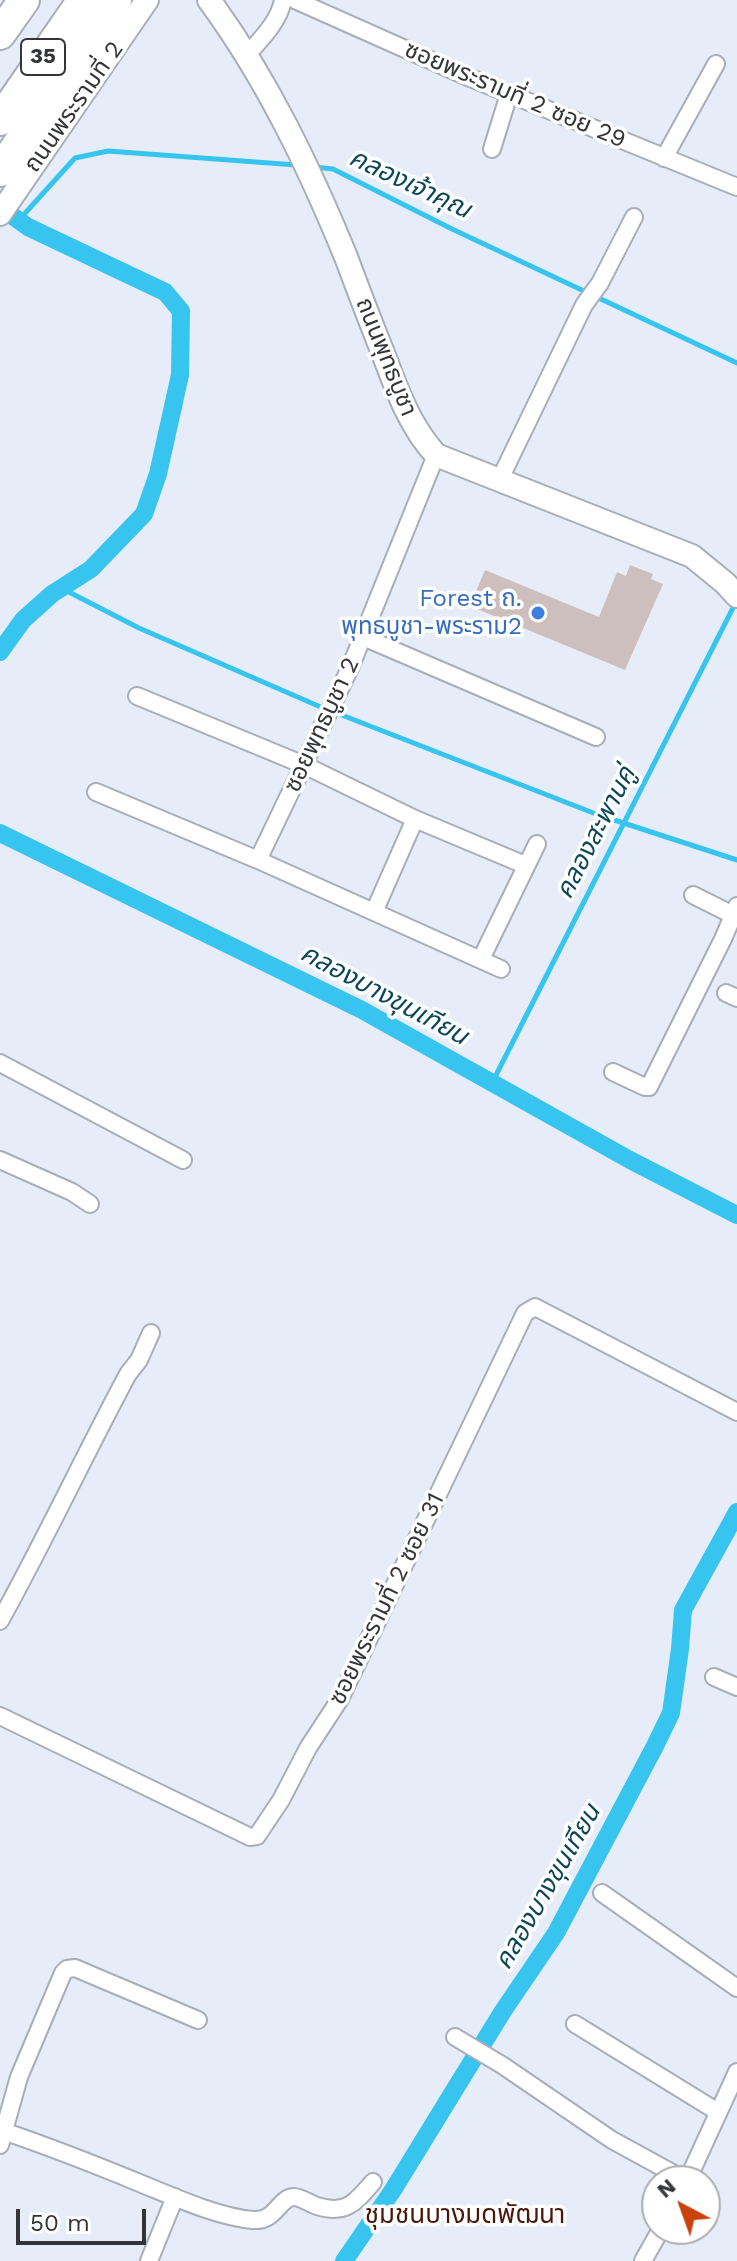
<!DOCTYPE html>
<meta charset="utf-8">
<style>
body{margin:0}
#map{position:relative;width:737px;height:2261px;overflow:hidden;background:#e7edf8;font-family:"Work Sans",sans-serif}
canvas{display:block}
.north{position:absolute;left:641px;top:2165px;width:80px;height:80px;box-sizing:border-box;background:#fff;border:2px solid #adaeb0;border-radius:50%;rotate:319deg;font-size:22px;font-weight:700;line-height:32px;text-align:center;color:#333539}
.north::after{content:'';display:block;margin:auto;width:28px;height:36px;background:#ca430c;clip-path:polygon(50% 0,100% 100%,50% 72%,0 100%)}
.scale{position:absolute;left:16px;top:2209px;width:130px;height:36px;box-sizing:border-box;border:4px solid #333539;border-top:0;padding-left:10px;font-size:24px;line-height:28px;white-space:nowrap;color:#333539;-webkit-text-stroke:6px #fff;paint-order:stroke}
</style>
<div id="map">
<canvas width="737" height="2261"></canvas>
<div class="north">N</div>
<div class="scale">50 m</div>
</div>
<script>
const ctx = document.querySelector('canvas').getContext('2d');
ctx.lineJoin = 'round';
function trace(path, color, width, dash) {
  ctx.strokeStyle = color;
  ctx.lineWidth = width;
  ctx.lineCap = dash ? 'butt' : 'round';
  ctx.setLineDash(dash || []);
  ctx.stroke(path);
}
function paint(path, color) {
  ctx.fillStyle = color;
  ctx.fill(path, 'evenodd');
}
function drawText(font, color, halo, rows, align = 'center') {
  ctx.font = font + ' "Work Sans","Noto Sans Thai",sans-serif';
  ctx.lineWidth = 7;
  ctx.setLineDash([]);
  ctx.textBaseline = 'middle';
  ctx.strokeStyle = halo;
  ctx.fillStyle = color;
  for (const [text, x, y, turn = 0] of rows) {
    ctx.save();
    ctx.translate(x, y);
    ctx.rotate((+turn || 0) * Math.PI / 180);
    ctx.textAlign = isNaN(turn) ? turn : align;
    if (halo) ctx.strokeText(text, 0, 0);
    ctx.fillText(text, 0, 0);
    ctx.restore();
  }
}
trace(new Path2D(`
 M314,167l19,2 119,60 285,134
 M18,221l57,-63 33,-7 188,14
 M61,588l78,40 177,77 280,109 141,46
 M492,1083l244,-481`), '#37c4ef', 5);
trace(new Path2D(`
 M0,207l28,20 137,65 16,19 -1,64 -22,99 -14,40 -53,55 -39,25 -29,26 -23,32
 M0,833l362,177 268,150 107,55
 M344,2261l49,-71 110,-179 53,-78 99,-187 16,-33 9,-64 3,-39 54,-98`), '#37c4ef', 18);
paint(new Path2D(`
 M630,565l23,9 -2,5 12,5 -38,86 -155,-64 15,-36 114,47 18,-45 9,4z`), '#cdbfbd');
const street = new Path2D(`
 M295,0l173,77 269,110
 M246,56c14,-16 33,-34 37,-56
 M492,149l17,-55
 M664,158l52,-94
 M500,479l84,-174 16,-22 34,-66
 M363,637l233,100
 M137,696l167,69 111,54 110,46
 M96,792l162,68 243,109
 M258,860l92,-192 86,-213
 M693,895l40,20
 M374,912l41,-93
 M481,959l56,-115
 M726,993l11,5
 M0,1063l183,97
 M613,1072l32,15h4l74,-148 14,-33
 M0,1160l72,32 18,12
 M0,1621c45,-81 84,-165 128,-247l11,-14 12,-27
 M714,1677l23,10
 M0,1716l246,119 4,2 7,-1 24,-36 27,-52 32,-49 185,-386 10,-6 202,105
 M602,1893l135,95
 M575,2024l143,88
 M455,2037l47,28 110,75 75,41
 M3,2131c47,16 93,34 139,53 32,13 76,33 111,36 23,2 26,-23 41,-23 7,0 16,7 23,9 29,9 38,-3 56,-24
 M0,2145l19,-68 44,-104 4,-4 8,-1 123,52
 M687,2181l50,-109
 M149,2261l26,-64
 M643,2261l18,-32`);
const secondary = new Path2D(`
 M209,0c58,79 100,167 137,257 12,32 24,64 37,96 14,37 26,72 53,102l256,101 33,27 12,13
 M0,214l147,-214`);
const highway = new Path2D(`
 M0,34l24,-34
 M0,120l83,-120
 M0,171l116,-171`);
trace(street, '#a8aeb8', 20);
trace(secondary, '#a8aeb8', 26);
trace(highway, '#a8aeb8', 34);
trace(street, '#fff', 16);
trace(secondary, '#fff', 22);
trace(highway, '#fff', 30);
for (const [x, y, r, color] of [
 [538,613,8,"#3f7fe0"]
]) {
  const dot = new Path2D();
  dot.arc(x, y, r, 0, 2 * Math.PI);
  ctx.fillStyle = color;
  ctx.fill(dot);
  trace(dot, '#fff', 3);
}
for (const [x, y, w] of [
 [43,57,44]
]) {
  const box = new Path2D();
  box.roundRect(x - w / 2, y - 18, w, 36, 6);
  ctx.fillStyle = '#fff';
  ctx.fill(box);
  trace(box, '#333539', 2);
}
drawText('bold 22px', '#333539', null, [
 ["35",43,57]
]);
drawText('24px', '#333539', '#fff', [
 ["ซอยพระรามที่ 2 ซอย 29",515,95,23],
 ["ถนนพระรามที่ 2",74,107,-55],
 ["ถนนพุทธบูชา",386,357,68],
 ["ซอยพุทธบูชา 2",322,725,-65],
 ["ซอยพระรามที่ 2 ซอย 31",387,1599,-64]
]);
drawText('24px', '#366cbe', '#fff', [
 ["Forest ถ.",522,599],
 ["พุทธบูชา-พระราม2",522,627]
], 'right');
drawText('italic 26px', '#0b4758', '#fff', [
 ["คลองเจ้าคุณ",410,184,25],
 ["คลองสะพานคู่",596,833,-63],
 ["คลองบางขุนเทียน",384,995,28],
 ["คลองบางขุนเทียน",548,1887,-60]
]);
drawText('26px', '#491707', '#fff', [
 ["ชุมชนบางมดพัฒนา",465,2215]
]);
</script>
